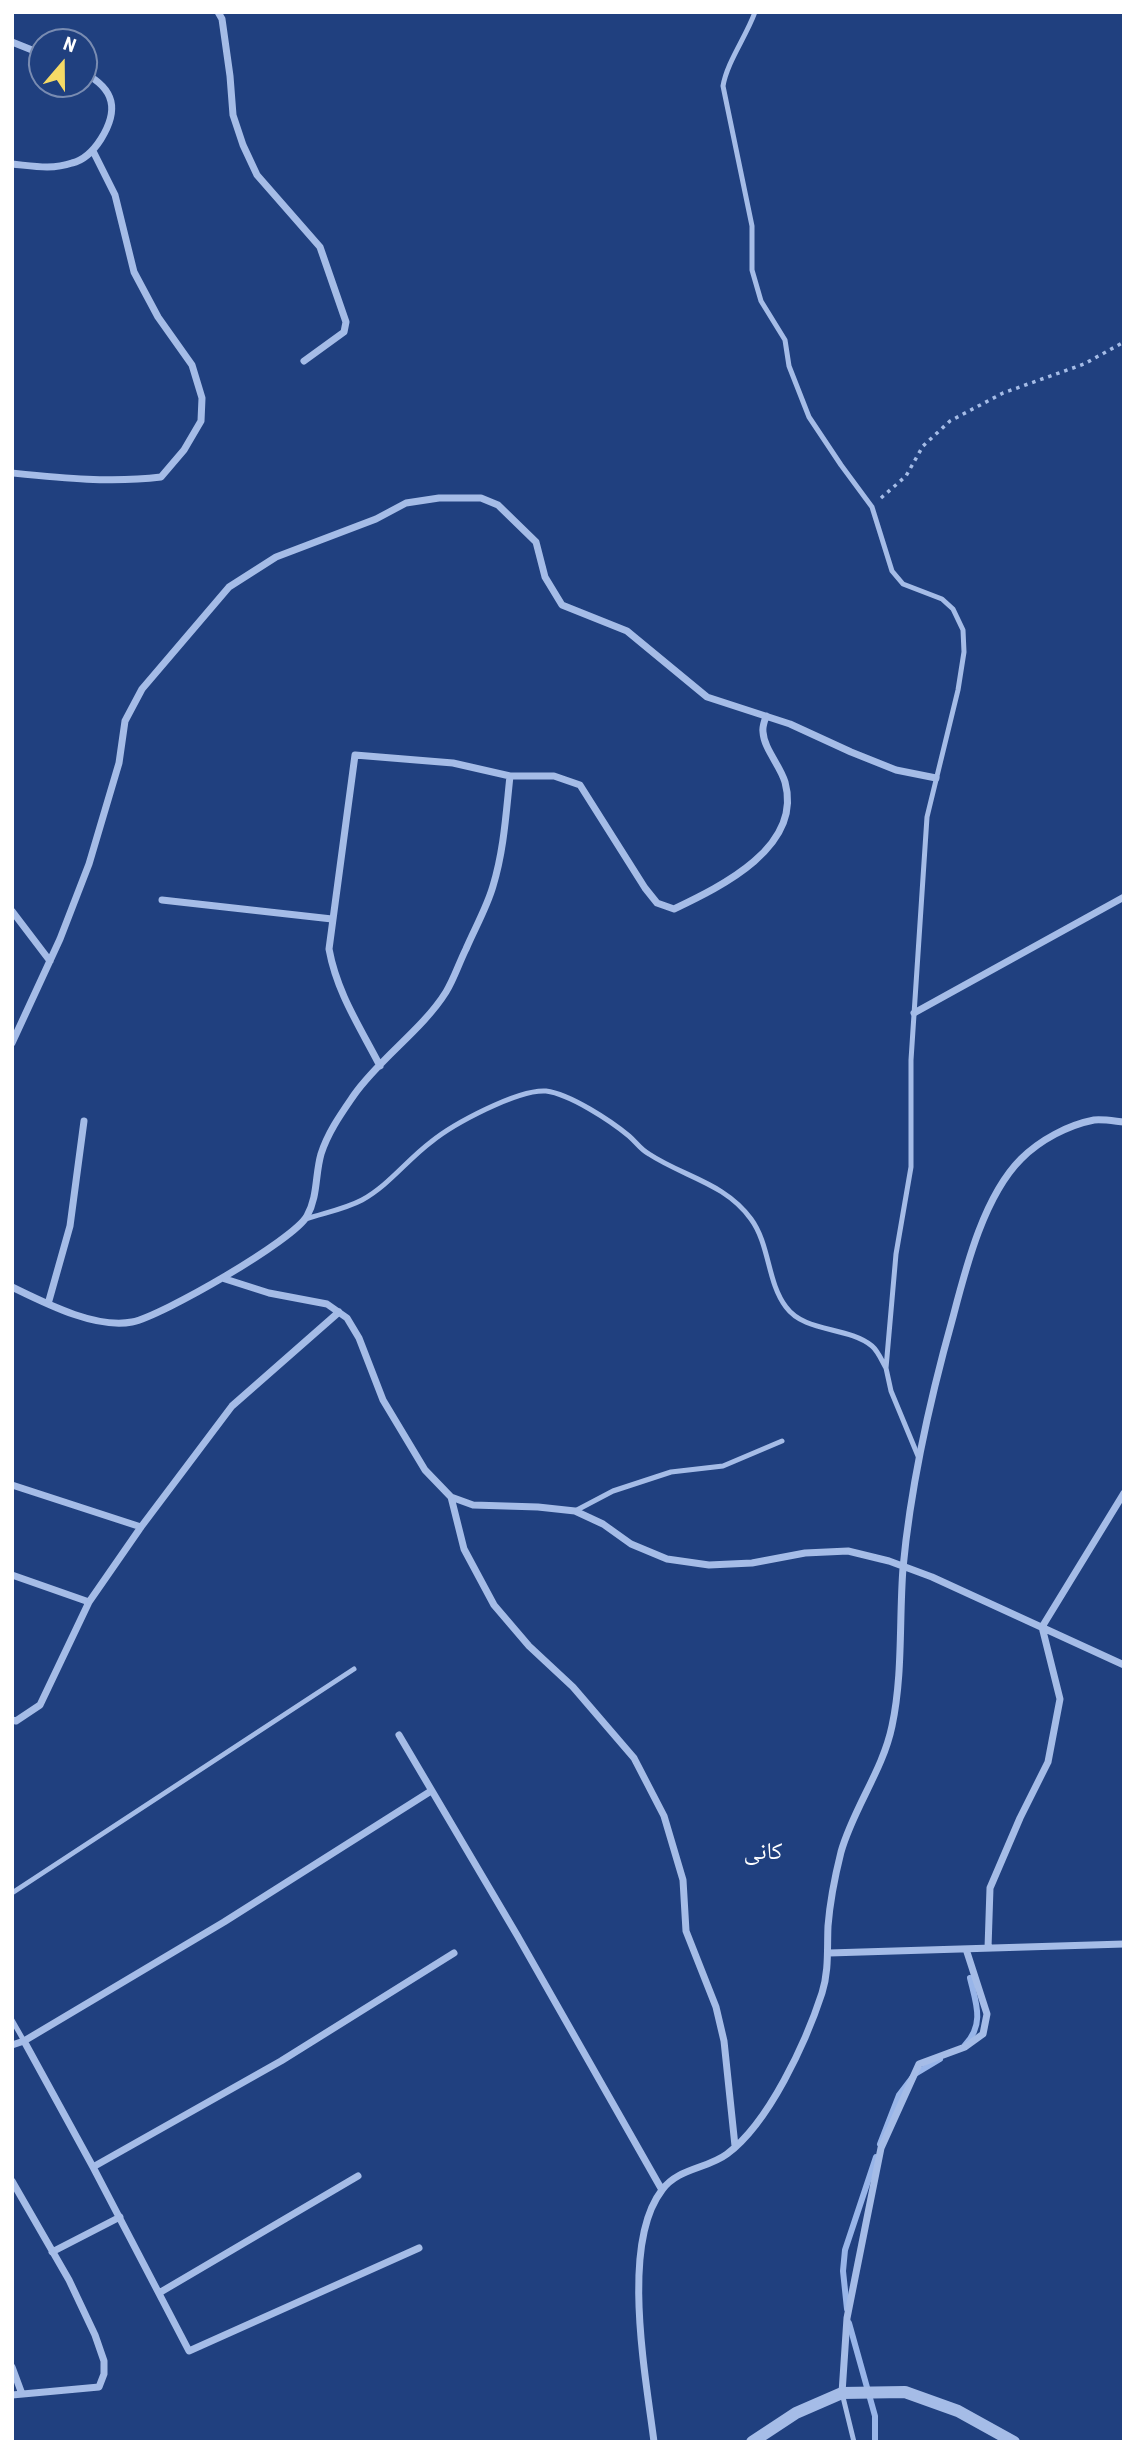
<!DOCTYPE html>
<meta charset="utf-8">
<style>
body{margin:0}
#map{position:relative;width:1136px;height:2454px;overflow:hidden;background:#20407f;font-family:"Roboto Condensed",sans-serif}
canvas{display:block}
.frame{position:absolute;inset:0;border:14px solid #fff;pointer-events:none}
.north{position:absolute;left:28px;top:28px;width:70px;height:70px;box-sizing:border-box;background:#20407f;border:2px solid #798cb2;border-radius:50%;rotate:20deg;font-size:19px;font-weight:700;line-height:28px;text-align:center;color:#fff}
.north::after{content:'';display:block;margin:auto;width:24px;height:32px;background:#f5da66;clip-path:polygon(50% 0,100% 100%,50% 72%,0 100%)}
</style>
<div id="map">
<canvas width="1136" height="2454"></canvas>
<div class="frame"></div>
<div class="north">N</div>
</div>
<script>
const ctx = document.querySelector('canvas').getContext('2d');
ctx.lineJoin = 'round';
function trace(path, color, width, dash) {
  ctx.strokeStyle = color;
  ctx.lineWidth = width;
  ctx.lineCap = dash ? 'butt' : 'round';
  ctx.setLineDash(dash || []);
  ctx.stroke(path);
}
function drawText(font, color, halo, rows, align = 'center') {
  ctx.font = font + ' "Roboto Condensed","Noto Naskh Arabic",sans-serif';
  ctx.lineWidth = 5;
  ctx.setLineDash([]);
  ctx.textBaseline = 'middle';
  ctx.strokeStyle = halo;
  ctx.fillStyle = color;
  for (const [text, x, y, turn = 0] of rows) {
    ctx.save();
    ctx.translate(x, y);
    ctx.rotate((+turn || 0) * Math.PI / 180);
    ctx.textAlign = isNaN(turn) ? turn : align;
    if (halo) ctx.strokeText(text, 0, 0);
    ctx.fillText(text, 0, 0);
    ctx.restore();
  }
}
trace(new Path2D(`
 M965,2045c20,-21 11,-42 5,-67
 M880,2144l19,-49 16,-21 25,-15
 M847,2309l-4,-38 2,-21 31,-93
 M849,2323l26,93v26`), '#98b5e9', 6);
trace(new Path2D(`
 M881,498l25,-22 17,-30 27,-25 53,-28 81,-29 40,-22`), '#a5bce7', 3.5, [3.5, 5]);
trace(new Path2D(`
 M755,12c-9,25 -28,50 -32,74l29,140v44l9,31 24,39 4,26 20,51 32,48 31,42 20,64 11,13 39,15 11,10 10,21 1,22 -6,38 -31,127 -16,243v107l-15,87 -10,114 5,23 27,65
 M306,1219c18,-6 39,-10 56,-19 26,-14 45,-40 69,-58 22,-18 87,-53 115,-51 24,3 65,30 83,45 7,6 12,14 20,18 35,23 76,29 102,65 19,26 16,63 35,88 19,26 61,19 86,39 6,5 10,15 14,22
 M575,1511l38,-20 58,-19 52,-6 59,-25
 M12,1893l342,-224
 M12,2020l12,21
 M842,2393l12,49`), '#a5bce7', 5);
trace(new Path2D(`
 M218,12l4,7 8,57 3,39 10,30 14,30 63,72 26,75 -2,10 -40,29
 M12,42l30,12
 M12,164c21,2 40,6 60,-1 13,-3 22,-13 29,-24 18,-29 14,-50 -17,-66
 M12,473c50,5 99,10 149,4l23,-27 17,-29 1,-23 -10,-33 -34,-48 -24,-45 -19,-77 -22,-44
 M162,900l170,19
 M12,911l38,50
 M914,1013l210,-116
 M12,1043l48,-104 29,-75 30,-101 6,-42 17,-32 87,-102 47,-30 100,-38 30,-16 33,-5h42l17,7 38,37 9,35 17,28 65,26 80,66 83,27 61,28 45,18 40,8
 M380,1066c-20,-39 -43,-73 -51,-117l26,-194 98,8 57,13h44l26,9 65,103 12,15 17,6c48,-23 129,-62 111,-127 -5,-17 -21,-33 -22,-50 -1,-5 2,-12 3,-16
 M222,1278l47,15 58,11 20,14 12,20 24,62 42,70 26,27 22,8 65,2 37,4 28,13 28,20 36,15 42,6 43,-2 53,-10 43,-2 41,10 43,16 192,88
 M12,1287c33,16 83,42 120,35 30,-6 162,-82 175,-106 11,-20 8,-41 14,-62 7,-22 20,-40 33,-59 25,-36 69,-66 92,-103 8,-13 13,-29 20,-43 9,-21 21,-42 27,-63 11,-36 13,-73 17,-110
 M48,1304l22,-78 14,-105
 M12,1485l129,42
 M451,1497l13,52 30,56 35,41 44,41 61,71 30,58 19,64 3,51 30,76 8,34 11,105
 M12,1575l77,27
 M12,1720l4,1 24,-16 49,-103 52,-75 91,-121 107,-94
 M399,1735l118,200 145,255
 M988,1948l2,-60 30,-70 28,-56 12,-63 -18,-72 82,-134
 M829,1953l295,-9
 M24,2041l69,126 96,184 230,-103
 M12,2045l12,-4 200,-119 207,-131
 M93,2167l188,-106 173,-108
 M12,2181l57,99 26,55 9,26v13l-5,13 -87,8
 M52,2252l68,-35
 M159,2293l199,-117
 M12,2367l10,27
 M842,2393l5,-75 34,-170 38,-84 46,-17 18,-13 4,-20 -21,-65
 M654,2442c-8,-65 -34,-198 8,-252 16,-22 45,-21 65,-36 42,-31 79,-112 95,-161 7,-22 5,-43 6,-67 2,-25 7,-50 13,-74 12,-43 42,-82 51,-126 11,-51 7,-106 11,-158 8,-86 27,-169 50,-251 13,-50 31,-121 68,-158 19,-19 47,-34 73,-39 9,-1 20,1 30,2`), '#a5bce7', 7);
trace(new Path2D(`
 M752,2442l44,-29 46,-20 63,-1 53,19 56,31`), '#a5bce7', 12);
drawText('24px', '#fff', '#20407f', [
 ["کانی",763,1853]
]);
</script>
